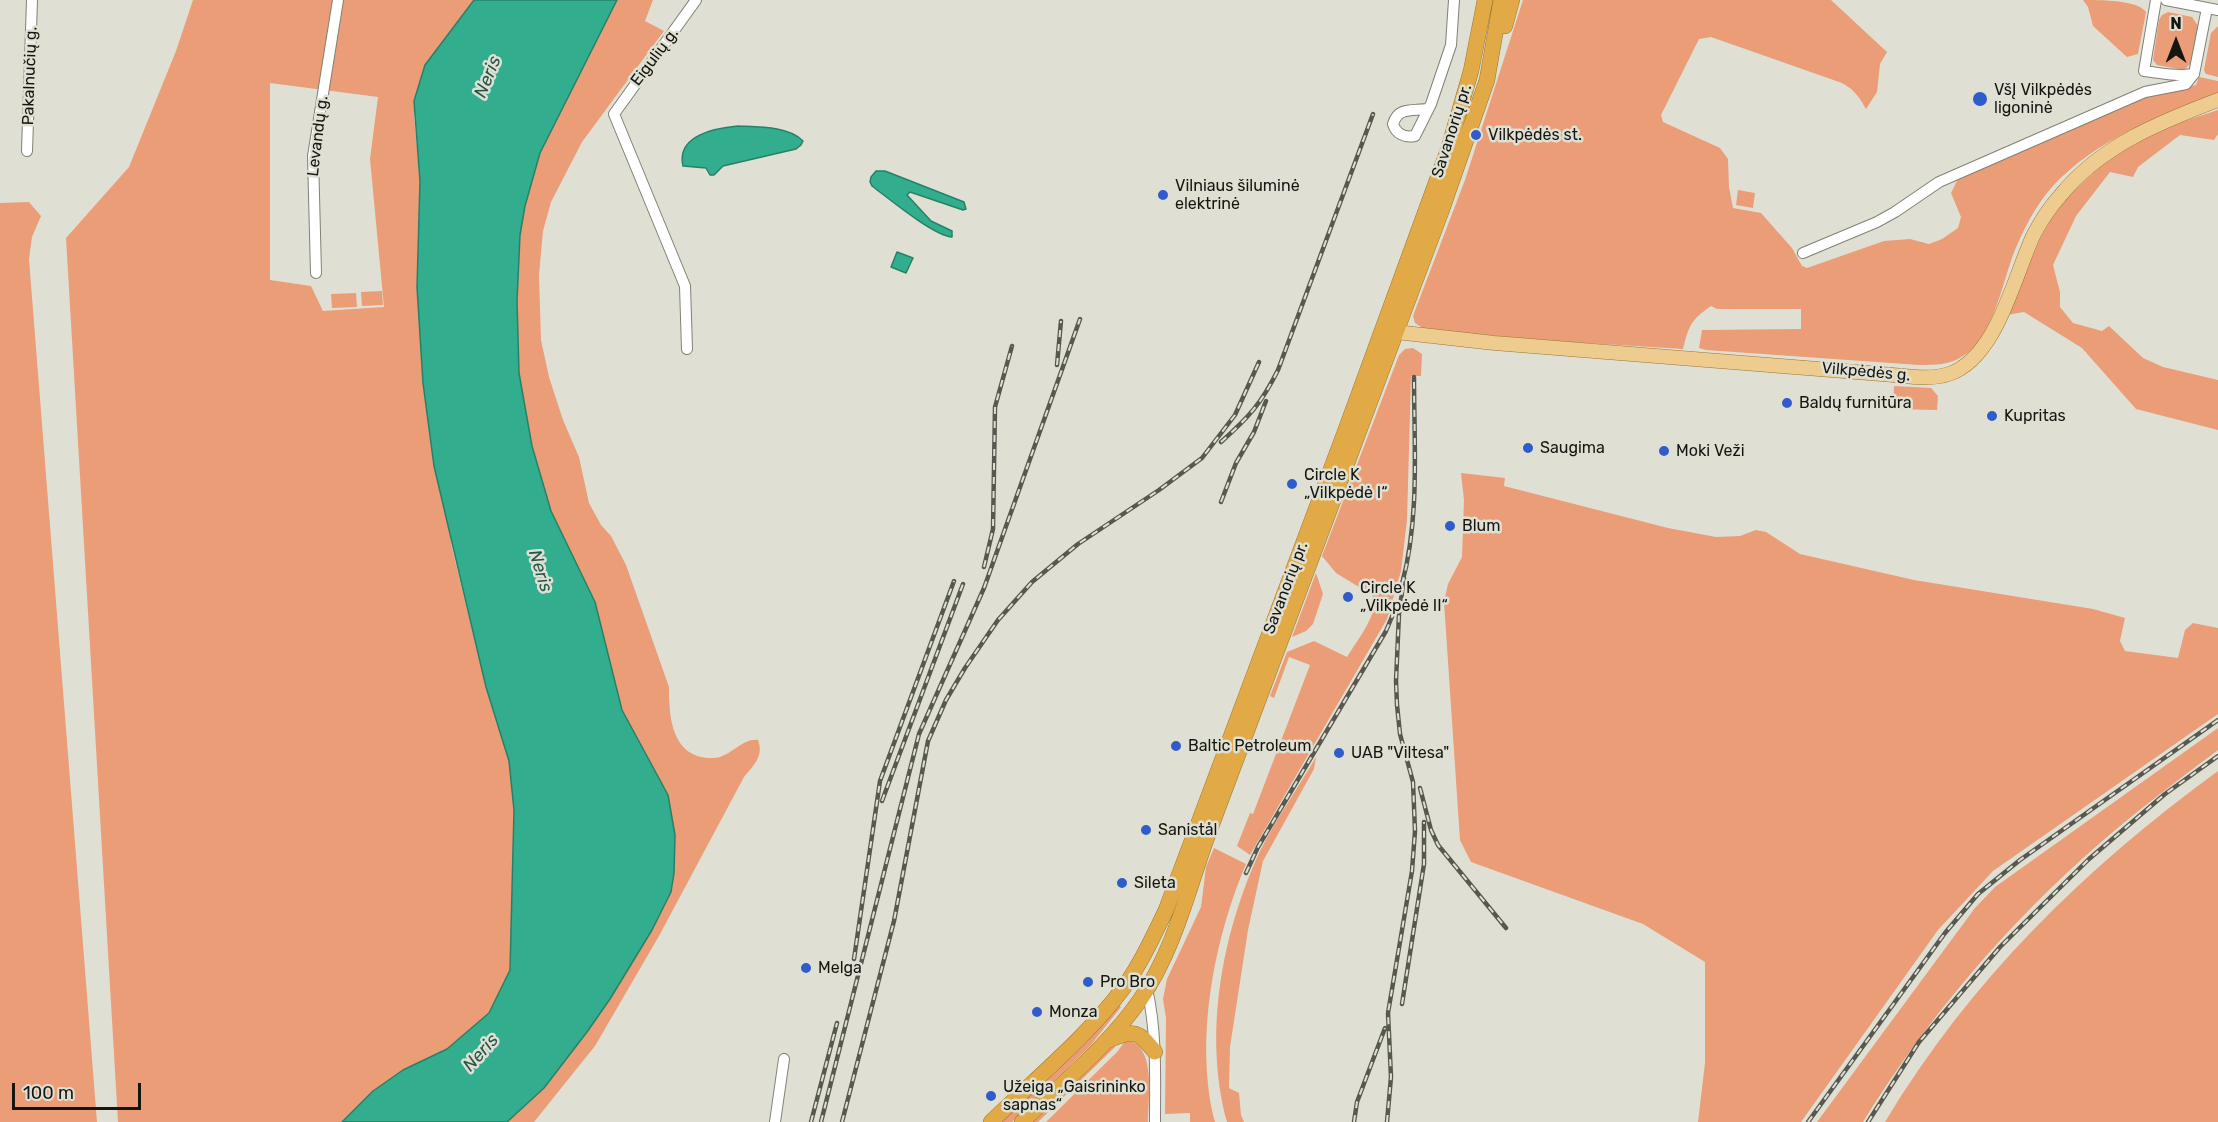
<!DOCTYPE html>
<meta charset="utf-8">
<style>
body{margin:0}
#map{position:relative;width:2218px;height:1122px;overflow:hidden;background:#dfe0d3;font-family:Rubik,sans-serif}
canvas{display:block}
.north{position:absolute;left:2146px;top:12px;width:60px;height:60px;-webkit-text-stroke:4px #dfe0d3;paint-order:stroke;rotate:0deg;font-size:16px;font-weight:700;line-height:24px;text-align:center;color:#151611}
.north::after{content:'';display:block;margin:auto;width:21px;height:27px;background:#151611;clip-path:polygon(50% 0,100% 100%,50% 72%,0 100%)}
.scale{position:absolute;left:12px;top:1083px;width:129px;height:27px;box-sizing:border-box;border:3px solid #151611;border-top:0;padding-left:8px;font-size:18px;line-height:21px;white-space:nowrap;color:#151611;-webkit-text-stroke:4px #dfe0d3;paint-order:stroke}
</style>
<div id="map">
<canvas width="2218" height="1122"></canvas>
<div class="north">N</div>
<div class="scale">100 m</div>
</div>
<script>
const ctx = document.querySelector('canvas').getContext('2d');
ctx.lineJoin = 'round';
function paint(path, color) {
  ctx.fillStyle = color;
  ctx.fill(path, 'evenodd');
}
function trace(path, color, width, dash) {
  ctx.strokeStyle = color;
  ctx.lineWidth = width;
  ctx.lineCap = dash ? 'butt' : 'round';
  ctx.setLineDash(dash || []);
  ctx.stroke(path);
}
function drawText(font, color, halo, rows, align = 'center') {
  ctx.font = font + ' Rubik,sans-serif';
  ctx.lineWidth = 5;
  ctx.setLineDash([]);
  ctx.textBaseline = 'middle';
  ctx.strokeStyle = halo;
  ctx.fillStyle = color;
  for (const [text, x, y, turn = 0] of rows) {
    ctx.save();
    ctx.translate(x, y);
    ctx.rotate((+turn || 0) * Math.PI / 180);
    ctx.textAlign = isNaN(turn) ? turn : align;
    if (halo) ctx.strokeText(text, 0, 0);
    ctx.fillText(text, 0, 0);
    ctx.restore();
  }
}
paint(new Path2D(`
 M193,0h281l-40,53 -20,62 6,66 -3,106 6,96 29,165 34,139 23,74 5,49 -4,161 -21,42 -42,36 -44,21 -30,21 -31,31h-224l-52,-884 63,-71 47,-116zM270,83l108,14 -8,62 14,148 -61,4 -12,-25 -41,-6z
 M617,0h36l-8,21 19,10 -82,111 -31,60 -8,29 -4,44 2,65 8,37 14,43 16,37 10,46 12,22 10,11 15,29 43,122c0,24 1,59 28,69 7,2 16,3 23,1 13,-4 24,-19 38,-17 6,16 -4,25 -14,37l-85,159 -64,110 -61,76h-27l37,-34 43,-56 65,-102 19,-38 -34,-152 -15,-30 -27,-108 -44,-91 -19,-65 -13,-73 -2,-72 3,-66 5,-29 15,-53z
 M1523,0h308l56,52 -7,12 -3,28 -11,17c-7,-12 -11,-19 -24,-26l-131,-46 -12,2 -38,76 2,7 57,26 8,11 1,28 4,21 28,5 31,35 10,18 5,2 77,-27 26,-2 19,5 13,-5 16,-11 3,-11 -10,-24 7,-14 187,-82 51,-12 3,-8 19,4v13c-60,23 -122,45 -166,93 -17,19 -30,45 -39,68 -11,30 -21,84 -50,101 -13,9 -28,9 -44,9l-213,-15 -7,-2 3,-18 99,-1v-20h-84l-6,-3c-20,14 -22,19 -28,43l-160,-10 -99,-10 -9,-6 -2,-7 3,-8 49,-128z
 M2083,0c18,0 55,0 63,12l-8,42 -11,3 -34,-31 -5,-19z
 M2168,12l24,5 6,9 -7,37 -7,7 -27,-5 -4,-5 6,-40 3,-5z
 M2218,26v51l-12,-3 -2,-4 7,-37z
 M2218,110v24l-4,6 -34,-5 -42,32 -5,10 -23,-5 -34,44 -23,49 7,27v15l13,16 29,8 7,-5 34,32 20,9 55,13v50l-82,-21 -54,-61 -58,-36 -17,3 33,-76 14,-26 15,-18 42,-38 17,-12 50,-22z
 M1738,190l17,3 -2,15 -17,-3z
 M29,202l12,14 -9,21 -3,22 68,863h-97v-919z
 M382,291l1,14 -21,1 -1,-14z
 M356,293l1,14 -25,1 -1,-14z
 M1413,348l9,6 -1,22h-10l-4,144 -6,51 -14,48 -137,236 -13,-9 13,-33 3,1 57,-149 -21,-8 -15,41 -4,-2 17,-44 27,-11 33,16c9,-15 35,-47 25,-62l-36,-22 -14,-17 77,-201 6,-6z
 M1894,386l37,2 7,8 -1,14 -44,-1z
 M1461,473l44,5 -1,8 164,42 48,9 24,-1 16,-6 10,2 34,22 114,26 179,29 32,9 -5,23 5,10 53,7 7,-28 8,-7 25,5v86l-225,157 -55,59 -137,192h-103l7,-59v-101l-62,-38 -172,-62 -11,-22 -16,-238 4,-18 14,-27 2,-57z
 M1316,573l7,21 -10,30 -7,7 -14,6z
 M2218,728v22c-40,30 -80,60 -118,93 -92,80 -173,175 -237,279h-46l158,-214 20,-21z
 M1316,757l-2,12 -51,92 -15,69 -18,117 -1,41 10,5 2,22 3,7h-17c-24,-88 -5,-189 33,-271 16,-32 38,-63 56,-94z
 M2218,771v351h-333c86,-143 199,-253 333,-351z
 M1214,848l32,16c-32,75 -52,178 -31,258h-25v-9l-25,1 1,-96 -3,-19 4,-20 34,-72 5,-40z
 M1118,1005l3,2 -31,39 -78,76h-11z
 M1126,1040c31,4 22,59 22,82h-102l71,-70z
 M1115,1044v3l-77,75h-8l79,-77z`), '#ea9d76');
const water = new Path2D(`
 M474,0h143l-77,153 -15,53 -5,29 -3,66 2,72 13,73 19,65 44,91 27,108 46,85 7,40 -1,38 -3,19 -19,38 -42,69 -23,33 -43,56 -37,34h-165l31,-31 30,-21 44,-21 42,-36 21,-43 4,-160 -5,-49 -23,-74 -52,-221 -11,-83 -6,-96 3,-106 -6,-80 11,-36z
 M738,126c19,1 51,0 65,15l-2,4 -5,4 -73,17 -9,9h-4l-4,-7 -23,-2c-7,-31 33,-38 55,-40z
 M876,171h9l79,31 2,7 -3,1 -53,-18 -3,3 24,26 21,10v6c-18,-1 -64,-39 -80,-51l-2,-4 1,-5z
 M897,252l16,6 -7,15 -15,-6z`);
paint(water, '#32ad8d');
trace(water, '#298068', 1.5);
const minor = new Path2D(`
 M2156,0l-12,71c17,2 33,6 50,3l13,-66
 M2166,0l52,10
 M1427,109c-16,2 -29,-2 -34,15 3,10 12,14 22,12l16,-32 20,-59 3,-45
 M27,151l5,-151
 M1803,253l74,-31 18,-10 44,-30 206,-90 41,-8 8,-10
 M316,273l-3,-117 25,-156
 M687,349l-2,-63 -71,-172 82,-114
 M1147,989c10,43 8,88 8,133
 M775,1122l9,-63`);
const major = new Path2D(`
 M1387,331l107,12 387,31c21,1 47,7 68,0 48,-16 65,-98 85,-140 7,-13 16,-27 26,-38 40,-50 100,-74 158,-96`);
const highway = new Path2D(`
 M1505,26l7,-26
 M1109,1040c26,-11 29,-9 46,12
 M991,1122c42,-41 99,-88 133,-135 17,-24 29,-50 42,-77l180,-481 102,-279 23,-79 14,-71
 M1022,1122c39,-38 87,-77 118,-122 33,-48 47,-106 66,-160l235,-628 46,-132 14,-80`);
trace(minor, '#818176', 12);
trace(major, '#9a7633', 15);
trace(highway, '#9a7633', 16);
trace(minor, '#fff', 10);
trace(major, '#eecc90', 14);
trace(highway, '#e2aa46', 15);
const rail = new Path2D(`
 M1057,365l4,-44
 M1221,442c28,-25 40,-38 57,-72l95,-256
 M1221,502l15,-39 18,-31 12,-31
 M984,567l9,-38 2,-122 17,-61
 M1402,584c18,-66 12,-140 12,-207
 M1420,788l11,42 7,15 68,83
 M882,801l81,-217
 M1246,873l12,-26 128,-216 10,-24
 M854,959l26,-178 74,-200
 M1402,1004l22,-140v-42
 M811,1122l26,-99
 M821,1122l98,-388 65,-146 96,-269
 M842,1122l52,-201 34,-180 18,-41 19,-32 33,-48 34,-38 46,-38 81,-54 43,-32 33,-43 24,-53
 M1354,1122l3,-20 28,-74
 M1387,1122l4,-45 -3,-64 24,-142 3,-40 -2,-49 -13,-48 -3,-29 -1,-24 3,-67 5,-36
 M1808,1122l137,-189 33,-39 42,-34 198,-140
 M1868,1122l51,-80 81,-95 89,-88 76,-65 53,-38`);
trace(rail, '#575850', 4.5);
trace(rail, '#dfe0d3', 2, [7]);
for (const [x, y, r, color] of [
 [1980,99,8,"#305ccb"],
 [1476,135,6,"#305ccb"],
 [1163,195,6,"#305ccb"],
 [1787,403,6,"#305ccb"],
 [1992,416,6,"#305ccb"],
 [1528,448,6,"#305ccb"],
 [1664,451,6,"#305ccb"],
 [1292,484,6,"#305ccb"],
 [1450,526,6,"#305ccb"],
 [1348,597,6,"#305ccb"],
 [1176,746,6,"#305ccb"],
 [1339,753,6,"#305ccb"],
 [1146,830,6,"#305ccb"],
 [1122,883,6,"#305ccb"],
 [806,968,6,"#305ccb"],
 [1088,982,6,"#305ccb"],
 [1037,1012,6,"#305ccb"],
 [991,1096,6,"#305ccb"]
]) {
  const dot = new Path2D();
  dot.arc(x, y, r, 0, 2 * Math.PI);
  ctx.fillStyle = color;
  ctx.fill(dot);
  trace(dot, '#dfe0d3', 2);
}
drawText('16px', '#151611', '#dfe0d3', [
 ["Eigulių g.",655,57,-53],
 ["Pakalnučių g.",30,76,-88],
 ["Savanorių pr.",1452,131,-72],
 ["Levandų g.",318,136,-83],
 ["Vilkpėdės g.",1866,372,5],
 ["Savanorių pr.",1286,588,-69]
]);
drawText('16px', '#151611', '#dfe0d3', [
 ["VšĮ Vilkpėdės",1994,90],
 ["ligoninė",1994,108],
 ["Vilkpėdės st.",1488,135],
 ["Vilniaus šiluminė",1175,186],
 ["elektrinė",1175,204],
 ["Baldų furnitūra",1799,403],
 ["Kupritas",2004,416],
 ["Saugima",1540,448],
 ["Moki Veži",1676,451],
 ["Circle K",1304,475],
 ["„Vilkpėdė I“",1304,493],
 ["Blum",1462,526],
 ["Circle K",1360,588],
 ["„Vilkpėdė II“",1360,606],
 ["Baltic Petroleum",1188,746],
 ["UAB \"Viltesa\"",1351,753],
 ["Sanistål",1158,830],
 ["Sileta",1134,883],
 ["Melga",818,968],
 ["Pro Bro",1100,982],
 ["Monza",1049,1012],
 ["Užeiga „Gaisrininko",1003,1087],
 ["sapnas“",1003,1105]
], 'left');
drawText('italic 18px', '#265648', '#dfe0d3', [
 ["Neris",488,77,-68],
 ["Neris",540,571,73],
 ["Neris",481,1053,-48]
]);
</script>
